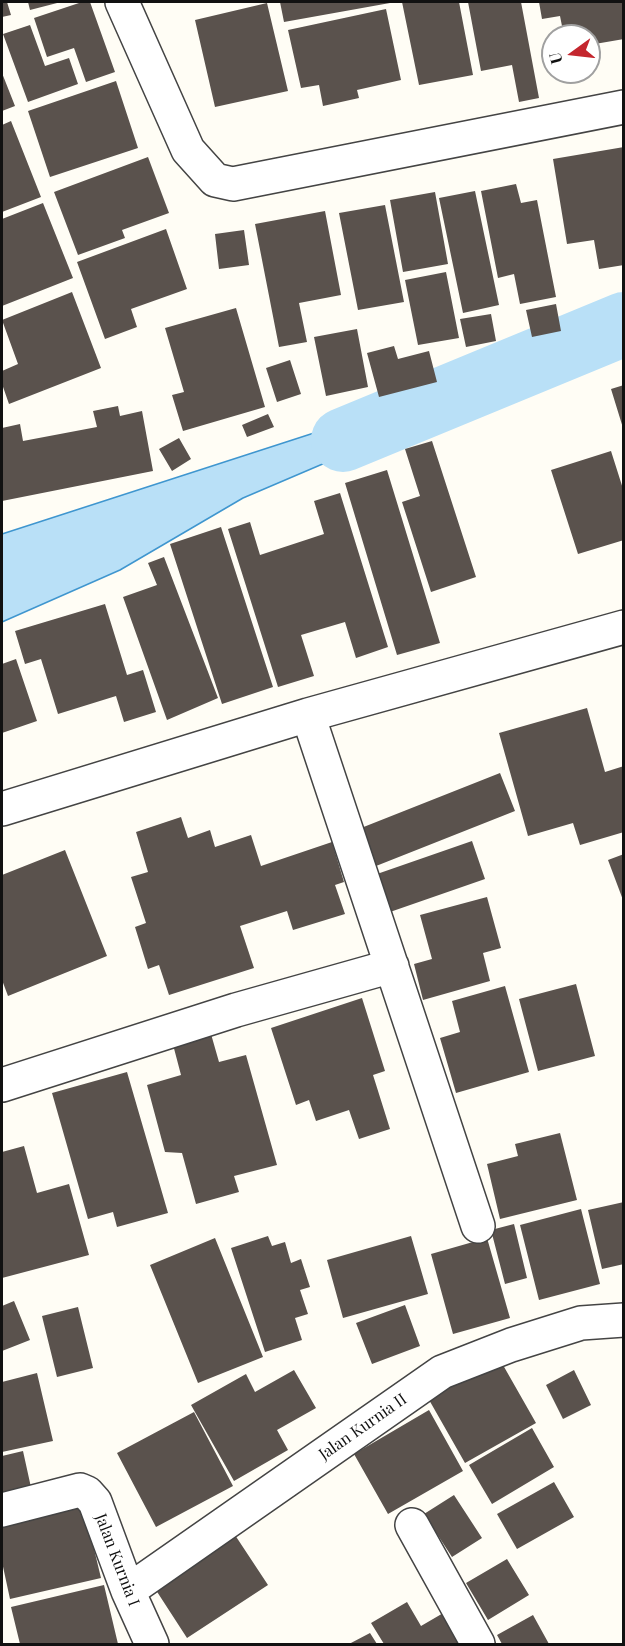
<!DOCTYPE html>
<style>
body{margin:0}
#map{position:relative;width:625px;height:1646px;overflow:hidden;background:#fffdf5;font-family:"Playfair Display",serif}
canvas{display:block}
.frame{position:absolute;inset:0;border:3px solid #111;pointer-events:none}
.north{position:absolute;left:541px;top:24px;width:60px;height:60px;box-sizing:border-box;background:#fff;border:2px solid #a0a0a0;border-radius:50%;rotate:255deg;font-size:16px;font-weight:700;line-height:24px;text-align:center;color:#111}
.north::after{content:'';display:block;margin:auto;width:21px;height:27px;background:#c4262e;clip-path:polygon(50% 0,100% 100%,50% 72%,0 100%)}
</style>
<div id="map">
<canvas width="625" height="1646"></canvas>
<div class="frame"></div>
<div class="north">U</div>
</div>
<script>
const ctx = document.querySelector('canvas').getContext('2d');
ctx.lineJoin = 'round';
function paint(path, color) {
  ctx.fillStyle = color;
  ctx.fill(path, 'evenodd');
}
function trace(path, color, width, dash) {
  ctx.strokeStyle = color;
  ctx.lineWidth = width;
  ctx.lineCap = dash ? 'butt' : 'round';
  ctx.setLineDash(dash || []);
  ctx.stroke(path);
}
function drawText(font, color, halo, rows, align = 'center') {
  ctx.font = font + ' "Playfair Display",serif';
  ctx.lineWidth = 6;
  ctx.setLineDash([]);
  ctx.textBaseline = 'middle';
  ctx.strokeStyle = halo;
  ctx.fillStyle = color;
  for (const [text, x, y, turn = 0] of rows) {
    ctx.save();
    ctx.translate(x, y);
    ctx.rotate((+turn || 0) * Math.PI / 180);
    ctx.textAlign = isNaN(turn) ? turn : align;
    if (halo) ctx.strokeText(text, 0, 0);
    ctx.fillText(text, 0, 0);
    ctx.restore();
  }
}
const water = new Path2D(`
 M422,398l6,21 -185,79 -123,72 -118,52v-88z`);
paint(water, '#b9e0f7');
trace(water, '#3f96cf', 1.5);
trace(new Path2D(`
 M343,440l281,-116`), '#b9e0f7', 64);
paint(new Path2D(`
 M2,2h5l4,13 -9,2z
 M28,2h33l-31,8z
 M82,2h8l25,70 -29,10 -12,-34 -27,9 -13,-39z
 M280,2h110v1l-106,19z
 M402,2h57l14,73 -54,10z
 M468,2h53l18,96 -20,4 -7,-37 -31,6z
 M539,2h85v37l-35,6v-9h-25l-4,-20 -18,3z
 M267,3l21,88 -73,16 -20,-87z
 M386,9l15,71 -44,10 2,8 -36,8 -4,-21 -18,3 -13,-58z
 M30,25l15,41 24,-8 9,26 -50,18 -25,-68z
 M2,73l13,33 -13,5z
 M116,81l22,67 -88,29 -22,-66z
 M11,121l30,76 -39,15v-87z
 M624,147v118l-25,4 -5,-29 -27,4 -14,-85z
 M148,157l21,56 -47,17 3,8 -47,17 -24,-63z
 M516,184l5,19 16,-3 19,97 -36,7 -6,-30 -16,4 -17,-87z
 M475,191l24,114 -36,8 -24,-115z
 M435,192l13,72 -45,8 -13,-72z
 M43,203l30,75 -71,28v-87z
 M385,205l19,97 -46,8 -19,-97z
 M325,211l16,84 -42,8 8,39 -28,5 -24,-123z
 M166,229l21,60 -56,20 6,18 -32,12 -28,-77z
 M244,230l5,35 -30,4 -4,-35z
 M446,272l13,66 -41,7 -13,-65z
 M72,292l29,76 -92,36 -7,-20v-13l16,-7 -16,-44z
 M556,304l5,27 -29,6 -6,-27z
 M236,308l29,99 -82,24 -11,-36 12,-3 -19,-64z
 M491,314l5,27 -30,6 -6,-28z
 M357,329l11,58 -42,9 -12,-59z
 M394,346l4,13 31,-8 8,31 -58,15 -12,-44z
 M290,360l11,34 -24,8 -11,-34z
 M624,385v42l-1,1 -12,-39z
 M118,406l2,10 22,-5 11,60 -151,30v-73l18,-4 3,17 74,-14 -4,-16z
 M268,414l6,13 -27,10 -5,-12z
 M179,438l12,21 -19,12 -13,-22z
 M432,441l44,136 -45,15 -29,-90 18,-6 -15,-47z
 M611,451l13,41v48l-46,14 -27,-84z
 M387,470l53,173 -43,12 -52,-172z
 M340,493l48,154 -32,11 -11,-36 -44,13 13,41 -36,11 -50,-158 22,-7 10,33 64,-21 -10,-33z
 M221,527l52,160 -51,17 -52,-160z
 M164,557l54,141 -51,22 -44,-123 34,-12 -9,-22z
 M105,604l22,71 16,-5 13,42 -32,10 -8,-26 -58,18 -17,-55 -16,5 -10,-33z
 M16,659l21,62 -35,12v-69z
 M587,708l18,64 19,-6v66l-44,13 -7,-22 -45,13 -29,-103z
 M500,773l15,38 -144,57 -15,-38z
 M181,817l7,21 22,-8 5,17 36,-12 10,31 71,-24 12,40 -9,3 10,29 -52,16 -6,-19 -47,15 14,42 -85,27 -10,-30 -11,4 -13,-42 11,-4 -15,-46 17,-5 -12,-40z
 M472,841l13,38 -95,33 -13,-38z
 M65,850l42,106 -99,40 -6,-16v-105z
 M624,854v46h-1l-15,-40z
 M487,897l14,51 -18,5 7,28 -67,19 -9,-36 18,-5 -12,-44z
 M576,984l19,72 -57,15 -19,-72z
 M505,986l24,86 -73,21 -16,-55 20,-6 -8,-31z
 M362,998l23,73 -12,4 17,54 -31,10 -10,-29 -33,11 -7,-21 -13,5 -25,-77z
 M209,1027l10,35 27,-7 31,110 -43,11 5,16 -43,12 -14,-51 -17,-1 -18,-67 34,-10 -10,-38z
 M127,1072l41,141 -51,14 -4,-15 -25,7 -36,-126z
 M560,1133l17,67 -77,19 -13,-55 31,-8 -3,-12z
 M24,1146l13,47 32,-9 20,71 -87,23v-126z
 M624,1202v62l-22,5 -14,-59z
 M581,1209l19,75 -61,16 -19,-75z
 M514,1224l13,54 -22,6 -14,-54z
 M268,1236l4,10 13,-4 6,21 10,-4 9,28 -10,3 8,24 -13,4 7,22 -37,12 -34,-104z
 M411,1236l17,58 -85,24 -16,-58z
 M215,1238l48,119 -65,26 -48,-118z
 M487,1238l23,80 -57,16 -22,-80z
 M14,1301l16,39 -28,11v-45z
 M405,1305l15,41 -48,18 -16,-41z
 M78,1307l15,61 -36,9 -15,-61z
 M499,1358l37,65 -71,40 -37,-65z
 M294,1370l22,38 -39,22 11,20 -54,31 -43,-76 55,-31 9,18z
 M574,1370l17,35 -28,14 -17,-34z
 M37,1373l16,68 -51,11v-70z
 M429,1410l34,61 -75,43 -34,-60z
 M194,1412l39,74 -77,41 -39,-74z
 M532,1428l22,39 -62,37 -23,-39z
 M23,1451l9,41 -30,7v-43z
 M554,1482l20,35 -57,32 -20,-35z
 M454,1495l28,43 -30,19 -28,-43z
 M82,1499l19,79 -91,21 -8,-37v-45z
 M233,1532l35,53 -81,53 -35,-54z
 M507,1559l22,36 -41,25 -22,-37z
 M104,1585l14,59h-98l-9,-37z
 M407,1602l14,24 24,-14 18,32h-79l-13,-21z
 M533,1615l16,29h-47l-5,-9z
 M370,1633l7,11h-28z`), '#5a524d');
const minor = new Path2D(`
 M122,2l66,148 27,30 18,4 391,-77
 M308,715l170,511
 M2,809l306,-94 316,-88
 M2,1085l234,-75 156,-44
 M2,1510l78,-20 7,3 8,9 33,89 24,53
 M412,1525l66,119
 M128,1591l314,-219 69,-27 70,-22 43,-3`);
trace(minor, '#444', 36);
trace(minor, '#fff', 33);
drawText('16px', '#111', '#fff', [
 ["Jalan Kurnia II",363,1427,-35],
 ["Jalan Kurnia I",117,1560,69]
]);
</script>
